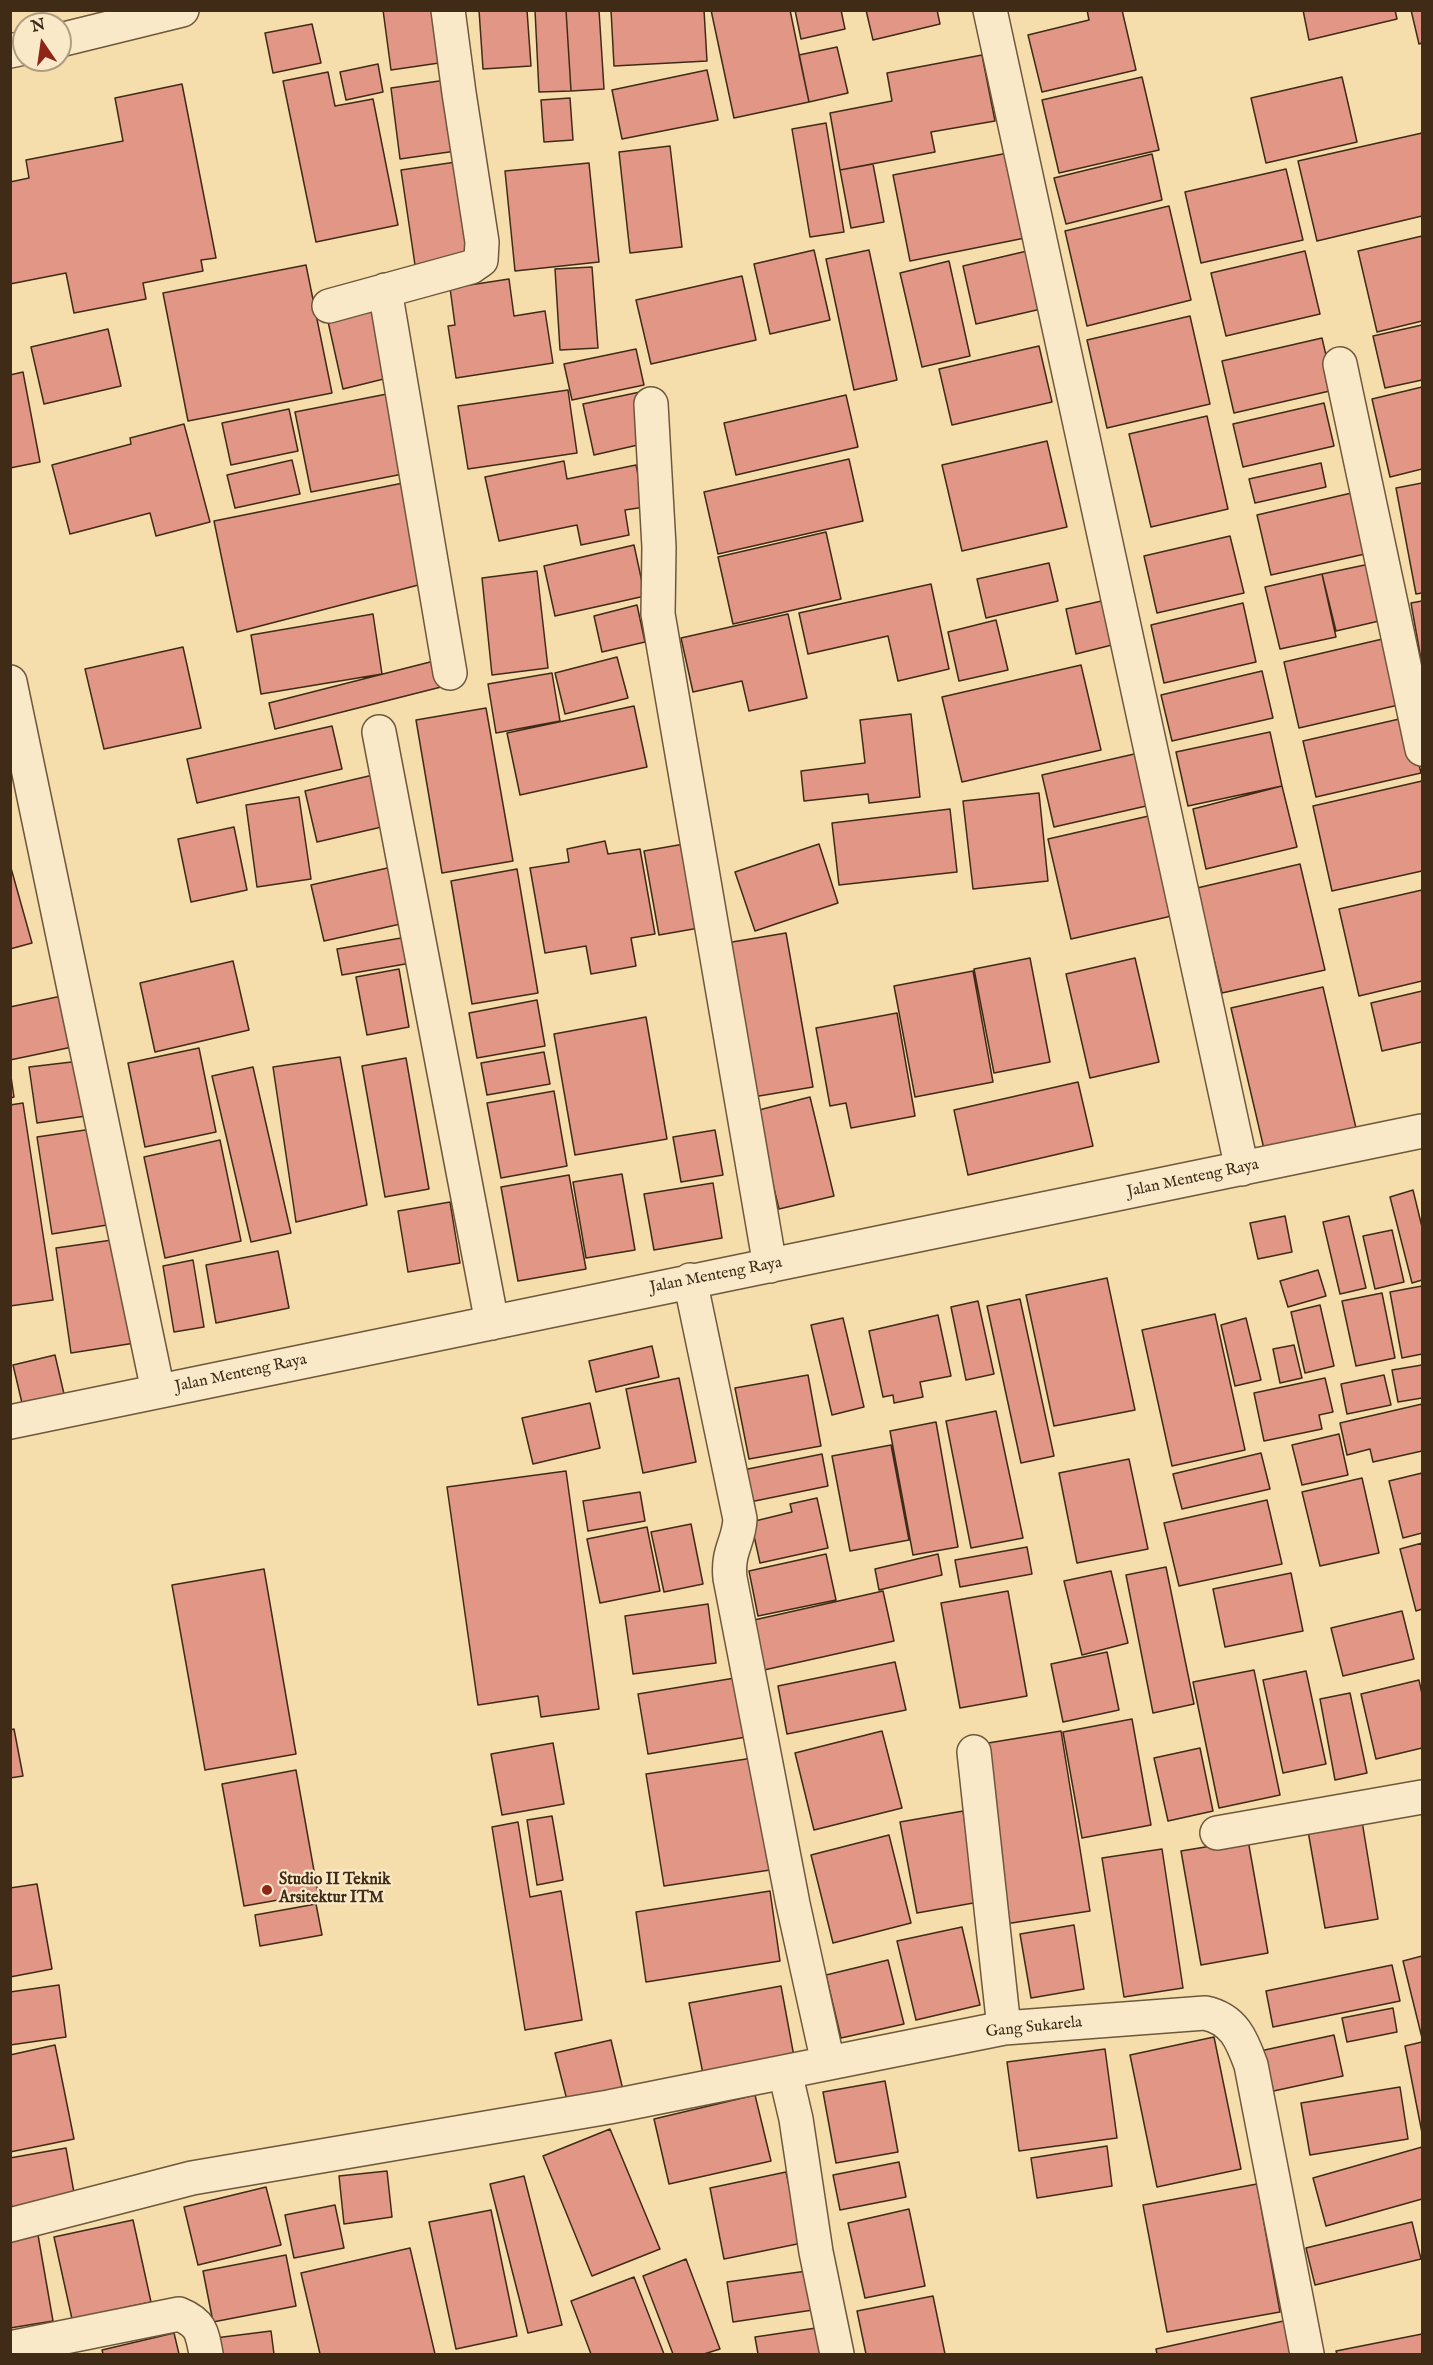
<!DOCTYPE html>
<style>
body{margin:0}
#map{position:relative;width:1433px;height:2365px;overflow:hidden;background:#f6ddac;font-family:"IM FELL English",serif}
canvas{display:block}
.frame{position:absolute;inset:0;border:12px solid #402b17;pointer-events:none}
.north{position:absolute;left:12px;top:12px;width:60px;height:60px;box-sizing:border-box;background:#f9e9c9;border:2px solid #af9d82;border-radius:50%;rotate:347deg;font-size:16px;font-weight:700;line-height:24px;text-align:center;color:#402b17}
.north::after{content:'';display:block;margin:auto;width:21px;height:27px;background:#8f2418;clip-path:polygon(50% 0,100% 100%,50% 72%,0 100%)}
</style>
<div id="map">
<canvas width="1433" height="2365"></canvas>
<div class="frame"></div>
<div class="north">N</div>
</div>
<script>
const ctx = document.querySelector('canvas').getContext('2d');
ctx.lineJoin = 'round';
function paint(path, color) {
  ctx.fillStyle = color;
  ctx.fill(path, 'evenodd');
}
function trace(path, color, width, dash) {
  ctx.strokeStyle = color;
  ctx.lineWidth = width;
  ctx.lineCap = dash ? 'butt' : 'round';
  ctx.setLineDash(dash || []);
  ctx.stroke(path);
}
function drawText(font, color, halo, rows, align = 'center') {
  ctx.font = font + ' "IM FELL English",serif';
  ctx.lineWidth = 4.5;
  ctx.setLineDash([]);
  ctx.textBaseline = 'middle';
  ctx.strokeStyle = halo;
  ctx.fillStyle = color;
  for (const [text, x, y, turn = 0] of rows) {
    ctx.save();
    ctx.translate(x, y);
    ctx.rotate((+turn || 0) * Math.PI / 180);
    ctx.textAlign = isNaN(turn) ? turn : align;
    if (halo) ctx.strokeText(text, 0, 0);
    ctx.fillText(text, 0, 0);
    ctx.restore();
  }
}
const building = new Path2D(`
 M383,10h56l7,52 -55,8z
 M479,10h48l4,56 -48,3z
 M535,10h31l5,81 -32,1z
 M566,10h33l5,79 -33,2z
 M611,10h93l3,51 -93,5z
 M711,10h79l19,92 -75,16z
 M795,10h46l4,19 -44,10z
 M866,10h71l3,14 -67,16z
 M1087,10h35l14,60 -94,22 -14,-57 61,-15z
 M1303,10h92l2,9 -88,21z
 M1411,10h11v33l-3,1z
 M312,24l9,39 -48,10 -8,-40z
 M837,47l11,46 -39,9 -10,-47z
 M982,55l13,66 -64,11 4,20 -95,18 -10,-57 62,-12 -5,-28z
 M378,64l5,28 -37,8 -6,-28z
 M707,70l11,50 -96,19 -10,-49z
 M328,72l7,34 38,-7 25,126 -82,17 -33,-161z
 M1142,77l17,73 -100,23 -17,-73z
 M1342,77l15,65 -91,21 -15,-65z
 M453,79l10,71 -63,9 -9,-71z
 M182,84l34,174 -15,2 2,11 -60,12 3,16 -72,14 -8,-40 -56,11v-102l19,-4 -3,-18 97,-19 -8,-43z
 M570,98l3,42 -29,2 -3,-42z
 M826,123l18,109 -34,5 -18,-108z
 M1422,133v83l-105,25 -19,-80z
 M670,146l12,101 -52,6 -11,-101z
 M1008,153l17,85 -115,23 -17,-86z
 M1152,154l10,46 -96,24 -12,-46z
 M463,161l13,95 -61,9 -14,-95z
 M589,163l10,99 -84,9 -10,-100z
 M873,164l11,58 -33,6 -11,-58z
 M1286,169l17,71 -102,23 -16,-71z
 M1169,206l22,94 -104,26 -22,-95z
 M1422,236v85l-45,11 -19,-81z
 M814,250l16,70 -60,14 -16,-70z
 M869,250l28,130 -43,10 -28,-131z
 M1027,251l14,58 -65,15 -13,-58z
 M1305,251l15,63 -94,22 -15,-63z
 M949,261l21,95 -48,11 -22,-94z
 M306,265l26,128 -144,28 -25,-128z
 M592,267l6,81 -38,2 -5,-81z
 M742,276l14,64 -105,24 -15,-64z
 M509,279l5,37 31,-5 8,52 -97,15 -8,-52 7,-1 -5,-37z
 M380,310l16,66 -53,13 -16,-72z
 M1190,316l20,88 -103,24 -20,-88z
 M1422,325v55l-37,8 -12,-52z
 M108,329l13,57 -77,18 -13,-57z
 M1322,338l12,52 -100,23 -12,-52z
 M1039,346l13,56 -100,23 -13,-56z
 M636,349l8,36 -72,15 -8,-36z
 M23,372l17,90 -30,6v-93z
 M1422,387v82l-32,8 -18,-78z
 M568,390l9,63 -109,16 -10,-63z
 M640,392l11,50 -57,13 -11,-51z
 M392,393l16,80 -97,19 -16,-80z
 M846,395l12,52 -122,28 -12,-52z
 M1324,403l10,43 -91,21 -10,-43z
 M289,409l9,42 -67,14 -9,-42z
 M1207,416l21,93 -77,18 -22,-93z
 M184,424l26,98 -54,14 -6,-23 -80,21 -18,-69 79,-21 -1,-6z
 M1047,441l20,86 -105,24 -20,-86z
 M849,459l14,62 -145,33 -14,-62z
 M292,460l8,34 -65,14 -8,-33z
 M564,461l3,18 69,-14 9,42 -20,3 4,25 -48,10 -4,-20 -78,16 -14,-64z
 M1321,463l5,24 -71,16 -6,-24z
 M413,481l17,101 -193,50 -23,-111z
 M1422,483v110l-6,1 -20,-106z
 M1360,491l14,61 -103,23 -14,-60z
 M826,532l15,67 -108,25 -15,-67z
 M1230,536l14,57 -87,20 -13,-57z
 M634,545l11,51 -90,20 -11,-50z
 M1379,562l13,56 -56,13 -14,-57z
 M1049,563l9,38 -72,17 -9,-39z
 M537,571l11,97 -56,7 -10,-97z
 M1322,574l14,63 -56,12 -15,-62z
 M931,584l18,85 -51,12 -10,-45 -80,18 -9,-41z
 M1106,600l10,44 -40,10 -10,-45z
 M1422,601v64l-11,-62z
 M1243,603l13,59 -92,21 -13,-58z
 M637,605l8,37 -43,10 -8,-36z
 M373,614l9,60 -121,20 -10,-59z
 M788,614l19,84 -58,13 -7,-30 -49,11 -12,-54z
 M996,620l12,50 -49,11 -11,-49z
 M1391,637l16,66 -108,25 -15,-66z
 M183,647l18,81 -97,21 -19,-80z
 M617,657l11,41 -63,16 -10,-41z
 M434,661l7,26 -166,42 -6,-26z
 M1081,665l20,85 -139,32 -20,-85z
 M1262,671l11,47 -101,23 -11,-46z
 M552,673l8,48 -64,12 -8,-49z
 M634,706l13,61 -127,28 -13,-62z
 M486,708l27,153 -71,12 -26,-153z
 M911,714l9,83 -51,6 -1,-9 -64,7 -3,-30 64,-8 -5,-43z
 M1408,717l13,56 -105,24 -13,-56z
 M332,726l10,43 -145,34 -10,-44z
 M1270,732l12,54 -94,20 -12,-54z
 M1143,752l12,52 -101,23 -12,-52z
 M373,775l13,51 -69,16 -12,-51z
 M1422,781v90l-90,20 -19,-85z
 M1282,786l15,61 -91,22 -13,-60z
 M1039,793l9,88 -75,8 -10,-88z
 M299,797l12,82 -54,8 -11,-82z
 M950,809l7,63 -118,13 -7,-62z
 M1153,815l23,100 -105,24 -23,-100z
 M234,827l13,63 -56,12 -13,-63z
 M605,841l3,13 32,-5 15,85 -24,4 5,28 -45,8 -5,-28 -41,7 -15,-85 39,-6 -2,-13z
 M684,844l15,84 -40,7 -15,-84z
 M819,844l19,59 -83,28 -20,-59z
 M1300,864l25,106 -103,23 -25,-105z
 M392,867l13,56 -81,18 -13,-56z
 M11,868l21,75 -22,6v-81z
 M517,869l21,124 -66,11 -21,-123z
 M1422,890v91l-63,15 -20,-87z
 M786,933l27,154 -60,10 -27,-154z
 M407,937l4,26 -69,12 -5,-26z
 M1030,958l20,104 -56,11 -20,-104z
 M1135,958l24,104 -69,16 -24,-104z
 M233,961l16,69 -94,22 -15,-69z
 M399,969l10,58 -42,8 -11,-58z
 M973,971l20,111 -78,15 -21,-111z
 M1323,987l33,141 -92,21 -33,-141z
 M1422,991v51l-40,9 -11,-48z
 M66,995l11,51 -67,14v-53z
 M537,1000l8,46 -68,12 -8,-45z
 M897,1013l18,103 -64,12 -5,-25 -16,3 -14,-78z
 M646,1017l21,122 -92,16 -21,-121z
 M199,1048l17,84 -71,15 -17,-84z
 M544,1052l6,32 -63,11 -6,-32z
 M340,1057l27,148 -71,17 -23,-155z
 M406,1058l23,131 -44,8 -23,-131z
 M80,1061l6,55 -49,7 -8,-56z
 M253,1067l38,166 -40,9 -39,-166z
 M10,1070l4,27 -4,1z
 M1078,1082l15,64 -125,29 -14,-65z
 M554,1091l13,75 -66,12 -14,-75z
 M810,1097l24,99 -55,13 -24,-98z
 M23,1103l30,197 -43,6v-201z
 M92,1129l15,96 -55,9 -15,-97z
 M715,1130l8,45 -42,7 -8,-45z
 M220,1140l21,101 -76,17 -21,-101z
 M622,1174l13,76 -49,8 -13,-76z
 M569,1175l17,94 -68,12 -17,-94z
 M713,1183l9,55 -68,12 -10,-56z
 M1413,1190l9,37v53l-10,3 -22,-86z
 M450,1202l10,61 -52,9 -10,-61z
 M1285,1216l7,36 -34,7 -8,-36z
 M1349,1216l17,72 -26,6 -17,-72z
 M1392,1230l12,52 -29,7 -12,-53z
 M119,1239l16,104 -64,10 -15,-105z
 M278,1251l11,57 -73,15 -10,-58z
 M193,1260l11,67 -30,5 -11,-66z
 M1318,1270l8,26 -38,11 -8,-26z
 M1107,1278l28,132 -81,16 -28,-131z
 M1422,1286v68l-20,4 -12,-66z
 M1382,1293l13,65 -39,8 -14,-65z
 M1020,1299l34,157 -33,7 -34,-157z
 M978,1301l16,73 -28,6 -15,-73z
 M1320,1305l14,61 -29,7 -14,-61z
 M1215,1314l30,136 -73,16 -30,-136z
 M938,1315l13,61 -31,6 3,15 -29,6 -1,-8 -10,2 -14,-66z
 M843,1318l21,89 -32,8 -21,-90z
 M1246,1318l15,62 -26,6 -14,-61z
 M1294,1345l8,33 -22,5 -7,-34z
 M652,1346l7,31 -63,15 -7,-31z
 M55,1355l9,39 -42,9 -9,-38z
 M1422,1365v33l-24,4 -6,-32z
 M808,1375l13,71 -72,13 -14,-71z
 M1384,1375l7,30 -44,9 -6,-30z
 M679,1378l17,84 -53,11 -17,-84z
 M1325,1378l8,34 -14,3 3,14 -58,12 -10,-48z
 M590,1403l10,45 -67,16 -11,-46z
 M1422,1404v47l-49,11 -3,-13 -23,6 -7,-32z
 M996,1411l27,127 -52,10 -25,-127z
 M936,1422l22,125 -45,8 -23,-124z
 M1339,1434l9,41 -46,10 -10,-40z
 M891,1445l18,95 -59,11 -18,-95z
 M1261,1453l9,36 -88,20 -9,-35z
 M822,1454l6,32 -78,16 -7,-32z
 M1129,1459l19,90 -71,14 -18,-90z
 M566,1471l33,238 -58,8 -3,-21 -60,9 -31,-218z
 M1422,1473v60l-19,5 -14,-57z
 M1362,1478l17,75 -59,13 -18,-74z
 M640,1492l5,29 -57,10 -5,-30z
 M817,1498l11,50 -68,15 -9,-41 41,-10 -2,-8z
 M1267,1500l15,64 -103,22 -15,-63z
 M691,1524l12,60 -39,8 -13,-60z
 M647,1527l13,64 -60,12 -13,-64z
 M1422,1543v66l-6,2 -16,-62z
 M1027,1547l5,27 -72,13 -5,-27z
 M826,1554l10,46 -78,16 -9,-45z
 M938,1554l4,21 -63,15 -4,-21z
 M1166,1567l28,137 -41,9 -27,-138z
 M264,1569l32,185 -91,16 -33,-185z
 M1111,1571l17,72 -46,12 -18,-74z
 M1291,1573l12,58 -78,16 -12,-58z
 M883,1591l11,50 -130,29 -10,-50z
 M1008,1591l19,105 -67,12 -19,-105z
 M708,1604l8,59 -83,11 -8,-58z
 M1402,1611l12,48 -71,17 -12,-48z
 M1107,1652l12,58 -56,12 -12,-58z
 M895,1662l11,48 -119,24 -9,-48z
 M1254,1670l26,125 -61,13 -26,-126z
 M1306,1671l20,93 -43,9 -20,-93z
 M741,1677l11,59 -104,18 -10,-60z
 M1419,1680l3,14v54l-46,11 -15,-65z
 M1350,1693l17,80 -32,7 -15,-81z
 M1132,1719l19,106 -69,13 -19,-106z
 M14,1729l9,47 -13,2v-48z
 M882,1731l20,77 -88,22 -19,-77z
 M1061,1731l29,180 -85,13 -29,-179z
 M553,1743l11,61 -62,11 -11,-61z
 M1200,1748l13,63 -45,10 -14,-63z
 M753,1758l17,112 -106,16 -18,-112z
 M296,1770l22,123 -74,13 -22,-122z
 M963,1811l16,91 -62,11 -17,-91z
 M552,1816l11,64 -26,5 -10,-65z
 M1362,1821l16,98 -53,9 -17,-97z
 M518,1822l12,75 31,-6 21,129 -57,10 -33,-203z
 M889,1835l22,88 -78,20 -22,-88z
 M1248,1840l20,113 -67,12 -20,-114z
 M1162,1849l21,139 -59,9 -22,-139z
 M37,1884l15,85 -42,8v-89z
 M770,1891l10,70 -134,21 -10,-70z
 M316,1904l6,31 -62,11 -5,-31z
 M1074,1925l10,64 -53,9 -11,-64z
 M962,1927l18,78 -64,15 -19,-79z
 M1422,1956v82l-19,-77z
 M888,1960l16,64 -63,14 -15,-63z
 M1392,1965l8,36 -127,26 -7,-36z
 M59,1985l7,52 -56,8v-53z
 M781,1986l14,76 -91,17 -15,-76z
 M1393,2008l4,24 -50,10 -5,-24z
 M1334,2035l9,41 -74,16 -9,-41z
 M1214,2037l27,132 -84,18 -27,-132z
 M611,2040l12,50 -55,14 -13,-51z
 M1422,2042v91l-17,-87z
 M55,2045l19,94 -64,13v-97z
 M1105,2049l12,89 -98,13 -12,-89z
 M885,2081l13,71 -62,11 -13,-71z
 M1400,2087l8,52 -98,16 -9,-52z
 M755,2095l16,66 -102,23 -15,-65z
 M610,2129l50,120 -68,27 -49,-120z
 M1107,2146l5,40 -75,12 -6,-40z
 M1422,2147v52l-96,27 -13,-48z
 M66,2148l10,56 -63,10 -3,-17v-39z
 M899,2162l7,35 -66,13 -7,-35z
 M387,2171l5,46 -48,7 -5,-48z
 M786,2172l16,71 -78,16 -14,-71z
 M524,2176l38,149 -34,8 -38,-149z
 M1257,2184l23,128 -113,20 -24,-127z
 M266,2187l15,58 -83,20 -14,-58z
 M335,2205l9,43 -50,10 -9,-43z
 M909,2209l16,77 -60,12 -17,-75z
 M491,2210l26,126 -61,13 -27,-127z
 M133,2220l18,82 -79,17 -18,-82z
 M1412,2222l9,37 -106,26 -9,-37z
 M38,2235l15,86 -43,7v-88z
 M410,2248l25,106h-115l-19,-81z
 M286,2255l10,51 -83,16 -10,-51z
 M686,2259l34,90 -16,5h-31l-30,-78z
 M807,2271l6,39 -80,12 -6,-40z
 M634,2277l30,77h-73l-20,-53z
 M933,2296l12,58h-79l-9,-43z
 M1288,2320l8,34h-139l-1,-5z
 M816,2328l4,26h-62l-3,-17z
 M271,2331l3,23h-57l-2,-16z
 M174,2333l5,21h-76l-1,-4z
 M1422,2334v20h-85l-1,-3z`);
paint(building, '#e19686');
trace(building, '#402b17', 1.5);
const minor = new Path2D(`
 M990,10l252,1159
 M60,40l122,-30
 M10,51l14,-3
 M385,290l65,383
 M329,306l142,-39 10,-7 1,-18 -23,-149 -11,-83
 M1340,364l82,385
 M651,404l8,143 -1,67 112,652
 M10,682l148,709
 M379,732l113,591
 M690,1280l50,239c-1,23 -13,32 -10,59l63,326 35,159
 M10,1422l1412,-291
 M974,1752l30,276
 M1217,1833l205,-36
 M785,2072l11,47 20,133 21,102
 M10,2225l182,-47 417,-71 395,-79 201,-15c29,6 37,27 46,52l56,289
 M10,2348l169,-34c22,9 23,18 27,40`);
trace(minor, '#6e583c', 36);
trace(minor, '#f9e9c9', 33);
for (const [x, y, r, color] of [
 [267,1890,6,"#8f2418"]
]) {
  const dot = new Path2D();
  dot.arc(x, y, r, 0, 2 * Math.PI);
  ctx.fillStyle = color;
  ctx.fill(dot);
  trace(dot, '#f9e9c9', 2);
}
drawText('16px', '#402b17', '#f9e9c9', [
 ["Jalan Menteng Raya",1193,1179,-12],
 ["Jalan Menteng Raya",716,1276,-11],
 ["Jalan Menteng Raya",241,1374,-12],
 ["Gang Sukarela",1034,2028,-6]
]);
drawText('bold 16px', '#402b17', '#f9e9c9', [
 ["Studio II Teknik",279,1881],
 ["Arsitektur ITM",279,1899]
], 'left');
</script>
